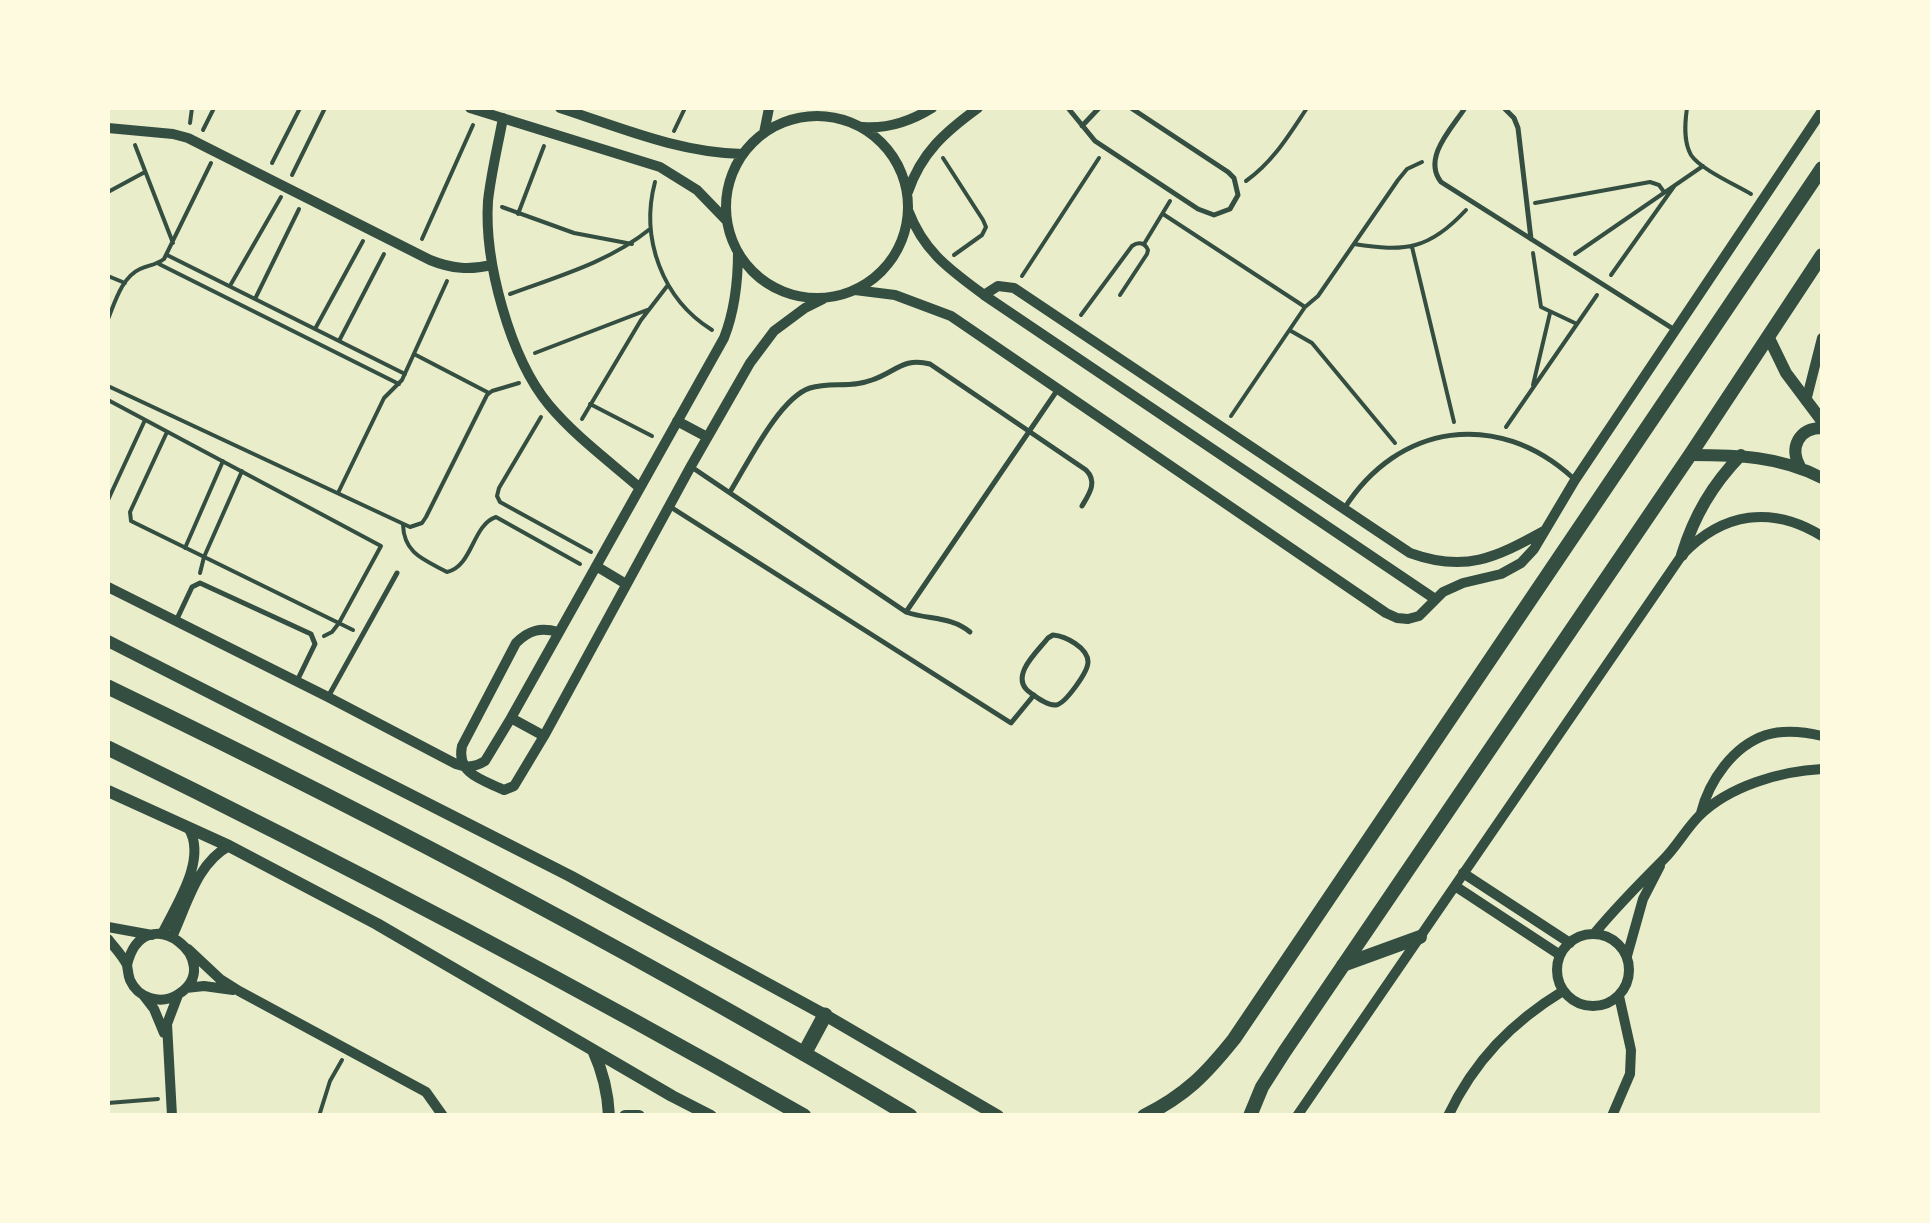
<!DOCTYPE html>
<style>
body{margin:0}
#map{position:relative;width:1930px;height:1223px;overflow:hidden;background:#e9edc9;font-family:Mulish,sans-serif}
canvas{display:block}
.frame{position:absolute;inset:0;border:110px solid #fefae0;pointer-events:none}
</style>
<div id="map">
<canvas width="1930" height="1223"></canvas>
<div class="frame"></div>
</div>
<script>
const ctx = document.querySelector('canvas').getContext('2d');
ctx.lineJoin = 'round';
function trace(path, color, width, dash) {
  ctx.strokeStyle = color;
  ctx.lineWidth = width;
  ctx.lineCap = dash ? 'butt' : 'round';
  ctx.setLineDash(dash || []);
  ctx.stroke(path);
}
trace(new Path2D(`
 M1687,108c-2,14 -4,33 4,47 9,14 45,30 60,39
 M190,123l2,-15
 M203,130l11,-22
 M674,131l11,-23
 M135,145l38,98
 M943,158l40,62 3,7 -4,8 -28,20
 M272,163l28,-55
 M292,175l33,-67
 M1246,181c27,-19 43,-46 61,-73
 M655,182c-15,56 7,117 57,148
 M108,192l37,-20
 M1535,203l115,-21 9,3 5,7
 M502,207l72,26 58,11
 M518,214l26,-68
 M1163,214l142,93
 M422,239l51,-114
 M1144,244l26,-43
 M1354,244c51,8 75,6 112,-34
 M1412,247l42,175
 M1533,253l8,54 36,17
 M1575,254l128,-88
 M167,255l238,119
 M159,264l240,120
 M1611,275l64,-90
 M108,276l17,7
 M1022,276l77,-118
 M231,284l50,-87
 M510,294c49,-18 99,-32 140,-65
 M255,299l44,-90
 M1081,315l51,-69c7,-5 13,-3 16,4l-1,4 -27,41
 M108,319c7,-17 14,-42 32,-50 9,-4 16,-4 24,-10l47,-96
 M315,329l48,-88
 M1291,331l21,12 83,100
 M339,341l45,-87
 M535,353l112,-43
 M414,354l75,39
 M1533,385l17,-72
 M108,386l302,141 12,-4 4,-6 61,-122 5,-4 27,-8
 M108,400l273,146 -42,77 -7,9 -8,4
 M590,404l62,32
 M1231,416l74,-109 13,-11 80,-116 9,-11 15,-7
 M541,417l-42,71 -2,8 3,6 91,50
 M582,419l59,-99 27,-35
 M1506,427l91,-132
 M167,432l-37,80 1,9 222,109
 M338,493l46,-95 18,-18 45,-99
 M108,500l37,-80
 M403,525c1,29 22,35 44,47 26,-6 25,-47 49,-55l84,47
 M185,548l38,-87
 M200,573l4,-16 38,-86
 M108,1103l50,-4
 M319,1116l11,-35 12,-21`), '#344e41', 4);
trace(new Path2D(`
 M1068,108l27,33 103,68 16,6 16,-6 8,-14 -4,-17 -6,-6 -97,-64
 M1465,108c-13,20 -43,50 -24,74l234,148
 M1504,108l10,10 4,10 13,111
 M1082,126l17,-18
 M693,468l213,144c22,8 45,4 64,20
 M730,492c17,-27 49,-94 80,-104 20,-6 42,0 62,-8 24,-8 31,-23 58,-16l156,106c12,12 3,24 -4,36
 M669,506l342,217 23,-28
 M1344,509c54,-86 154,-100 229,-31
 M906,612l150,-220
 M176,621l16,-34 8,-4 111,51 4,10 -18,37
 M1053,635c13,1 35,13 35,27 0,10 -23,42 -32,43 -9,1 -21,-9 -28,-14 -18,-16 10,-40 20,-53z
 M328,697l69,-124`), '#344e41', 5);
trace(new Path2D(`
 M470,108l190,59 37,23 29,30
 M560,108c59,19 119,45 183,46
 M726 207a91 91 0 1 1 182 0a91 91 0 1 1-182 0Z
 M503,118c-5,27 -12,56 -15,83 -4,60 22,157 61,204 26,31 60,56 91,83
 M863,127c25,2 48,-6 69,-19
 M108,128l65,6 15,4 242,122c22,9 40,10 62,5
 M764,133l5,-25
 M908,192c13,-39 37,-60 70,-84
 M908,210c16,42 41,59 76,85l451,304
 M855,290l40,5 56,21 435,297 11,5 11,1 11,-3 24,-24 20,-9 38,-9 20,-11 13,-14 41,-69 247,-369
 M984,295l14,-9 16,2 396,265c55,20 85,5 134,-22
 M1806,401l16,-63
 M677,421l30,16
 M596,566l30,18
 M108,587l220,110 128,67c11,4 19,3 29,-3l26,-43 213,-380c11,-28 14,-55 14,-86
 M558,632c-17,-5 -29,-2 -42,11l-54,103c-6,28 21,34 42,44l10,-4 30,-50 147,-270 59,-103 24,-32 31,-23 18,-9
 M511,718l33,18
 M1701,813c8,-32 32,-67 65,-78 17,-5 39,-3 56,1
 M1463,873l107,70
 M1455,886l105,69
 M108,927l44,8
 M1557 970a36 36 0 1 1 72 0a36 36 0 1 1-72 0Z
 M162,934c14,-29 45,-74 27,-105
 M1594,934c22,-27 46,-51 70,-75 13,-13 22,-30 35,-43 30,-30 82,-45 123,-47
 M172,937c15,-32 25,-74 57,-91
 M108,939c6,8 15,17 19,26 1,5 1,10 3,15 8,18 30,25 47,15 53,-31 -33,-102 -50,-30
 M188,949l32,30 19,12 187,101 17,24
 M1627,956l16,-57 17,-33
 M186,988l18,-2 29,4
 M144,996l10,13 10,24
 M172,1116l-5,-92 11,-29
 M1297,1116l385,-561c41,-43 90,-50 140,-19
 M1448,1116c26,-55 64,-94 115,-125
 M1612,1116l18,-42 1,-24 -12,-54`), '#344e41', 10);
trace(new Path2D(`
 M1768,336l18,37 36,48
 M1690,455c47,0 90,1 132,23
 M1800,467c-11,-20 -1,-39 22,-39
 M1682,555c12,-39 30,-70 59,-100
 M108,641l462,235 255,139 173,101
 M108,791l121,55 148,78 295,172 39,20
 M593,1050c10,22 15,42 16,66
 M625,1116h14`), '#344e41', 12);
trace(new Path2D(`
 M1343,965l77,-28
 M1144,1116c42,-21 62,-42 90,-77l588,-871
 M1250,1116l12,-29 23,-36 405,-596 132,-200`), '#344e41', 14);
trace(new Path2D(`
 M108,687c273,132 541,273 802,429
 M108,748c235,115 468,238 696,368
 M804,1054l21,-39`), '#344e41', 15);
</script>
